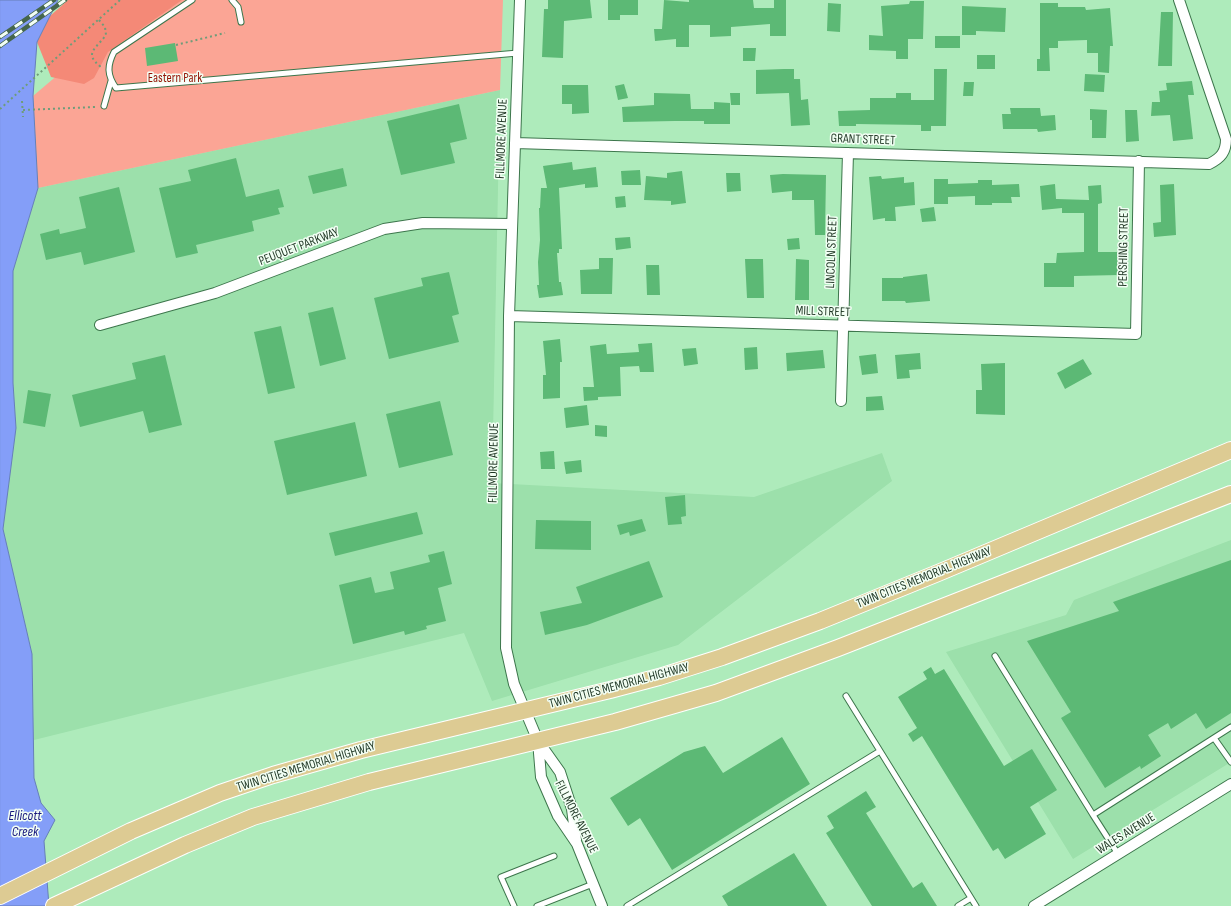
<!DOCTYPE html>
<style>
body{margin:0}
canvas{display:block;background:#aeebbb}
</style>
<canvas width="1231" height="906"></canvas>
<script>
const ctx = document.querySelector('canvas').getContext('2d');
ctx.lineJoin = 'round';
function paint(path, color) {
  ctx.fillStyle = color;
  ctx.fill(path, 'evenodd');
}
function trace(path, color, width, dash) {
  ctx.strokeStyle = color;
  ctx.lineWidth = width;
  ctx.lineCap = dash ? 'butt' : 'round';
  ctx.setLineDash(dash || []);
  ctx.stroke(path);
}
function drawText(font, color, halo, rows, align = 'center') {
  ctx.font = font + ' "Sofia Sans Condensed",sans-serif';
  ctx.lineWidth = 3;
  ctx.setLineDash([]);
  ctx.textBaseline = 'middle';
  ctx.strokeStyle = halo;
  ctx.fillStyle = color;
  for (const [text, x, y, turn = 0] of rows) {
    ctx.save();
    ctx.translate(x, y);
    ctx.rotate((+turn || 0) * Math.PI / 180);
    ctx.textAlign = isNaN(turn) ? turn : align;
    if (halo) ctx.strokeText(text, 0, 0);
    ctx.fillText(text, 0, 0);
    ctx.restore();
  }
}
paint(new Path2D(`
 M500,90l-8,393 262,14 128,-44 10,28 -214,164 -186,56 -28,-68 -430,107 -2,-86 -29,-125 13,-101 -3,-45v-112l25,-83z
 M1231,540v222l-158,97 -127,-207 120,-37 8,-15z`), '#9ce0ab');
paint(new Path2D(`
 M146,0h357l-3,90 -462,98 -5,-92z`), '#fba595');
paint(new Path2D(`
 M68,0h114l-74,52 -14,26 -10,6 -33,-7 -14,-35 13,-26z`), '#f48977');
const water = new Path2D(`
 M0,0h58l-21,42 -4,54 5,92 -25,83v112l3,45 -13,101 29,125 2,124 7,25 14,17 -11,21 5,65h-49z`);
paint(water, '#849ef8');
trace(water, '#667fb8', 1);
paint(new Path2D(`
 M548,0h42l2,18 -28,3 -1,37 -21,-1 2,-48h4z
 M608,0h30v15h-18v5h-12z
 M664,0l25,2v-2h64l1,8h20v-8h12v36h-16v-12l-39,3v9l-21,1v-12h-21v22h-13v-8l-21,2 -1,-12h8z
 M910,1h14l-1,38h-15v20h-12v-8l-27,-1v-15l14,1 -2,-30 28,-2z
 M828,3l13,1 -1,28 -13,-1z
 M1040,3h18v4h27l1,3 24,-2 3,38h-3l-1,27 -11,-1v-19h-11v-13l-29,1v7h-9l1,23h-13v-12h3z
 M962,6l44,2 -1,24 -29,-1v4h-14z
 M1161,12h12l-1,54h-14z
 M935,36h25v12h-25z
 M175,43l3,18 -31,5 -2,-18z
 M743,48h13l-1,13h-12z
 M977,55h18v14h-18z
 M784,69h10v10h6l1,21 7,-1 2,26 -19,1 -2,-33 -33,1v-24z
 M934,69h13l-1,57h-15v5h-10v-6l-65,-1v2h-17l-1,-15 32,-1v-12h26v-5h15v7h23z
 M1085,74l20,1 -1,17 -20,-1z
 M1192,81l2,14h-6l5,44 -20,2 -3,-26 -19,1 1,-14h8l-1,-11 8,-1 -1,-7z
 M964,82h10l-1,14h-10z
 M624,84l4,14 -10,2 -3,-14z
 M562,85h26l1,28 -17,1v-10h-10z
 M654,93l36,1 1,15h23v-7l16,1v21h-26v-3h-29l-52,1 -1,-15 32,-2z
 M730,93h10v12h-9z
 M459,104l8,35 -17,4 5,20 -54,12 -14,-54z
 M1010,108h30l1,8 14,-1 1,15 -18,2 -1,-3h-34l-1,-15h9z
 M1090,109l17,1 -1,28h-14v-18h-2z
 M1125,110h12l2,31 -13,1z
 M236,158l10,39 33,-8 5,18 -6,1 2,6 -28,7 2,10 -58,14 2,8 -22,5 -17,-70 32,-7 -3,-11z
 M572,162l1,8 23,-3 2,20 -13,1v-4l-26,4 3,61h-3v4h-2l2,29h2l2,13 -24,3 -2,-13h2l-1,-23 2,-22 -1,-32h1l1,-20h6l-4,-22z
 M343,168l4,18 -34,8 -5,-18z
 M640,170l1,15h-19l-1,-14z
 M682,171l4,32 -15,2v-4l-27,-1 2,-24 21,2v-5z
 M726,173h14l1,18 -14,1z
 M783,174l43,1 -1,60h-10l-1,-35h-22v-9l-20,2 -2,-18z
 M881,176l1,3 22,-2v6l10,-1 1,23 -20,2 1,14h-11v-3l-12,2 -4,-43z
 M934,179h14v5l30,-1v-3h14v5l27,-1 1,13h-9l1,6h-20v2h-17v-9l-27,1v7h-14z
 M1055,184l1,15 33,1 -1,-14 13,-1 1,18 -4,1v48h21v23l-45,1v11h-30v-24h12l1,-10 27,-1v-39h-22v-5l-20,2 -2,-24z
 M1174,184l2,51 -22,2 -1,-14 8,-1 -1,-37z
 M119,187l16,65 -51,13 -3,-13 -35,8 -6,-26 19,-5 1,5 26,-6 -7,-31z
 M625,196l1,11 -10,1 -1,-11z
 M934,207l2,14 -14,1 -2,-13z
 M630,237l1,11 -15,2 -1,-12z
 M799,238l1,11 -12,1 -1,-11z
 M599,258h14l-1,36h-31l-1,-24 19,-1z
 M745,259h18l1,39h-17z
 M796,259l13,1v40h-14z
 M646,265h13l1,30h-13z
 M449,272l10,42 -7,2 7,26 -70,17 -15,-61 49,-12 -2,-8z
 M927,274l3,27 -24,2 -1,-2h-23v-23h21v-1z
 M333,307l13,52 -26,7 -12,-53z
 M281,326l14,62 -27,6 -14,-62z
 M560,339l2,23h-2v36l-17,1v-24h3l-3,-34z
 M652,343l2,29h-14l-1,-6 -19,1 1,29 -23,1v3l-14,1 -1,-14h11l-4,-41 16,-2 1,10 32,-2 -1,-8z
 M757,347l1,22 -13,1 -1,-22z
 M696,348l2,16 -14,2 -2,-17z
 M823,350l2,18 -38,3 -1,-18z
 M920,353l1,16 -12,1 1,8 -13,1 -2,-24z
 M876,354l2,19 -16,2 -3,-19z
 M165,355l17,70 -33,8 -6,-22 -63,16 -8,-32 64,-16 -4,-16z
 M1083,359l9,15 -27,15 -8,-16z
 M1005,363v52l-29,-1v-24h6l-1,-26z
 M28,390l23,4 -6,33 -22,-4z
 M882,396l2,14 -18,1v-14z
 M440,401l13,54 -54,13 -13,-54z
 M587,405l2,20 -23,3 -2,-20z
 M355,422l12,54 -80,19 -13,-54z
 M595,425l12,1v11l-12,-1z
 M554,451l1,18h-14l-1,-17z
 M581,460l1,12 -16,2 -2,-12z
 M685,495l1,21 -5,1 1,7 -14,1 -3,-28z
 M417,512l6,22 -88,22 -6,-23z
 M642,519l4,12 -16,5 -1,-4 -9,3 -3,-10z
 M536,520l55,1v29l-56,-1z
 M444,551l8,33 -14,4 8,33 -20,5 1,3 -22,6 -1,-4 -51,13 -14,-59 32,-8 4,16 19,-4 -4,-17 40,-10 -2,-7z
 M1231,560v153l-25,16 -10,-16 -25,16 -3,-6 -20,12 13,21 -20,13 -1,-3 -35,22 -44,-70 10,-6 -44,-71 92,-30 -6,-9z
 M649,561l14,36 -76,28 -42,10 -5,-23 42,-9 -6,-16z
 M931,667l4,7 9,-5 60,97 28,-17 25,41 -27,17 16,27 -41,25 -7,-11 -5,3 -71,-115 -9,6 -5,-8 9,-6 -19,-31 29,-18 -4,-7z
 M782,737l28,47 -138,86 -32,-52 -12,8 -18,-28 74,-46 21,-6 18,27z
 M866,791l10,16 -10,6 47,75 9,-6 15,24h-65l-46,-73 8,-5 -7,-12z
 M794,853l33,53h-99l-6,-10z`), '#5cb975');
const service = new Path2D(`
 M192,0l-78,52c-7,14 -7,23 2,36l402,-35
 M232,0l6,7 3,15
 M104,106l7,-25
 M995,656l98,159
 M846,696l130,210
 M1214,738l17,24
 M1118,854l-25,-39 138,-88
 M514,906l-13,-29 53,-21
 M537,906l56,-22
 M627,906l253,-155
 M958,906l13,-8`);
const minor = new Path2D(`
 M520,0l-11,316 -3,332 8,36 24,57 3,36 17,39 19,28 25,62
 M515,143l694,21c12,-6 17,-12 17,-25l-47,-139
 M509,316l627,18 3,-173
 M100,325l115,-32 169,-64 39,-6 89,1
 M841,401l7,-248
 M538,741l22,31 12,37 4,31
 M1034,906l197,-122`);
const primary = new Path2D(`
 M0,896l131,-65 89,-38 53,-18 88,-25 249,-60 49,-13 63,-20 98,-36 118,-48 293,-123
 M54,906l131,-61 68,-28 116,-35 246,-60 101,-29 122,-45 393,-154`);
trace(service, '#3d764c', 7);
trace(minor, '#3d764c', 12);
trace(primary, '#fff', 18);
trace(new Path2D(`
 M99,20l6,7 1,8c-10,14 -23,18 -5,32
 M176,45l49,-12
 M22,101l1,16
 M0,109l120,-109
 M23,110l72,-3`), '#6f9c79', 2, [2, 3]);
trace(service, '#fff', 5);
trace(minor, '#fff', 10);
trace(primary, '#ddcb93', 16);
const rail = new Path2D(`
 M0,37l54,-37
 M0,46l65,-46`);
trace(rail, '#45664c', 4.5);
trace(rail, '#f3fff5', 3, [9]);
drawText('13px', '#941305', '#f3fff5', [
 ["Eastern Park",175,79]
]);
drawText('13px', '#1f3724', '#f3fff5', [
 ["FILLMORE AVENUE",502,139,-88],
 ["GRANT STREET",863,140,2],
 ["PEUQUET PARKWAY",299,247,-21],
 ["PERSHING STREET",1124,247,-89],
 ["LINCOLN STREET",832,252,-88],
 ["MILL STREET",823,312,2],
 ["FILLMORE AVENUE",494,463,-89],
 ["TWIN CITIES MEMORIAL HIGHWAY",924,578,-22],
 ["TWIN CITIES MEMORIAL HIGHWAY",619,686,-15],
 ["TWIN CITIES MEMORIAL HIGHWAY",306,767,-17],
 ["FILLMORE AVENUE",576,817,63],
 ["WALES AVENUE",1126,834,-32]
]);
drawText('italic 14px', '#16167d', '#f3fff5', [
 ["Ellicott",25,816],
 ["Creek",25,832]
]);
</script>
